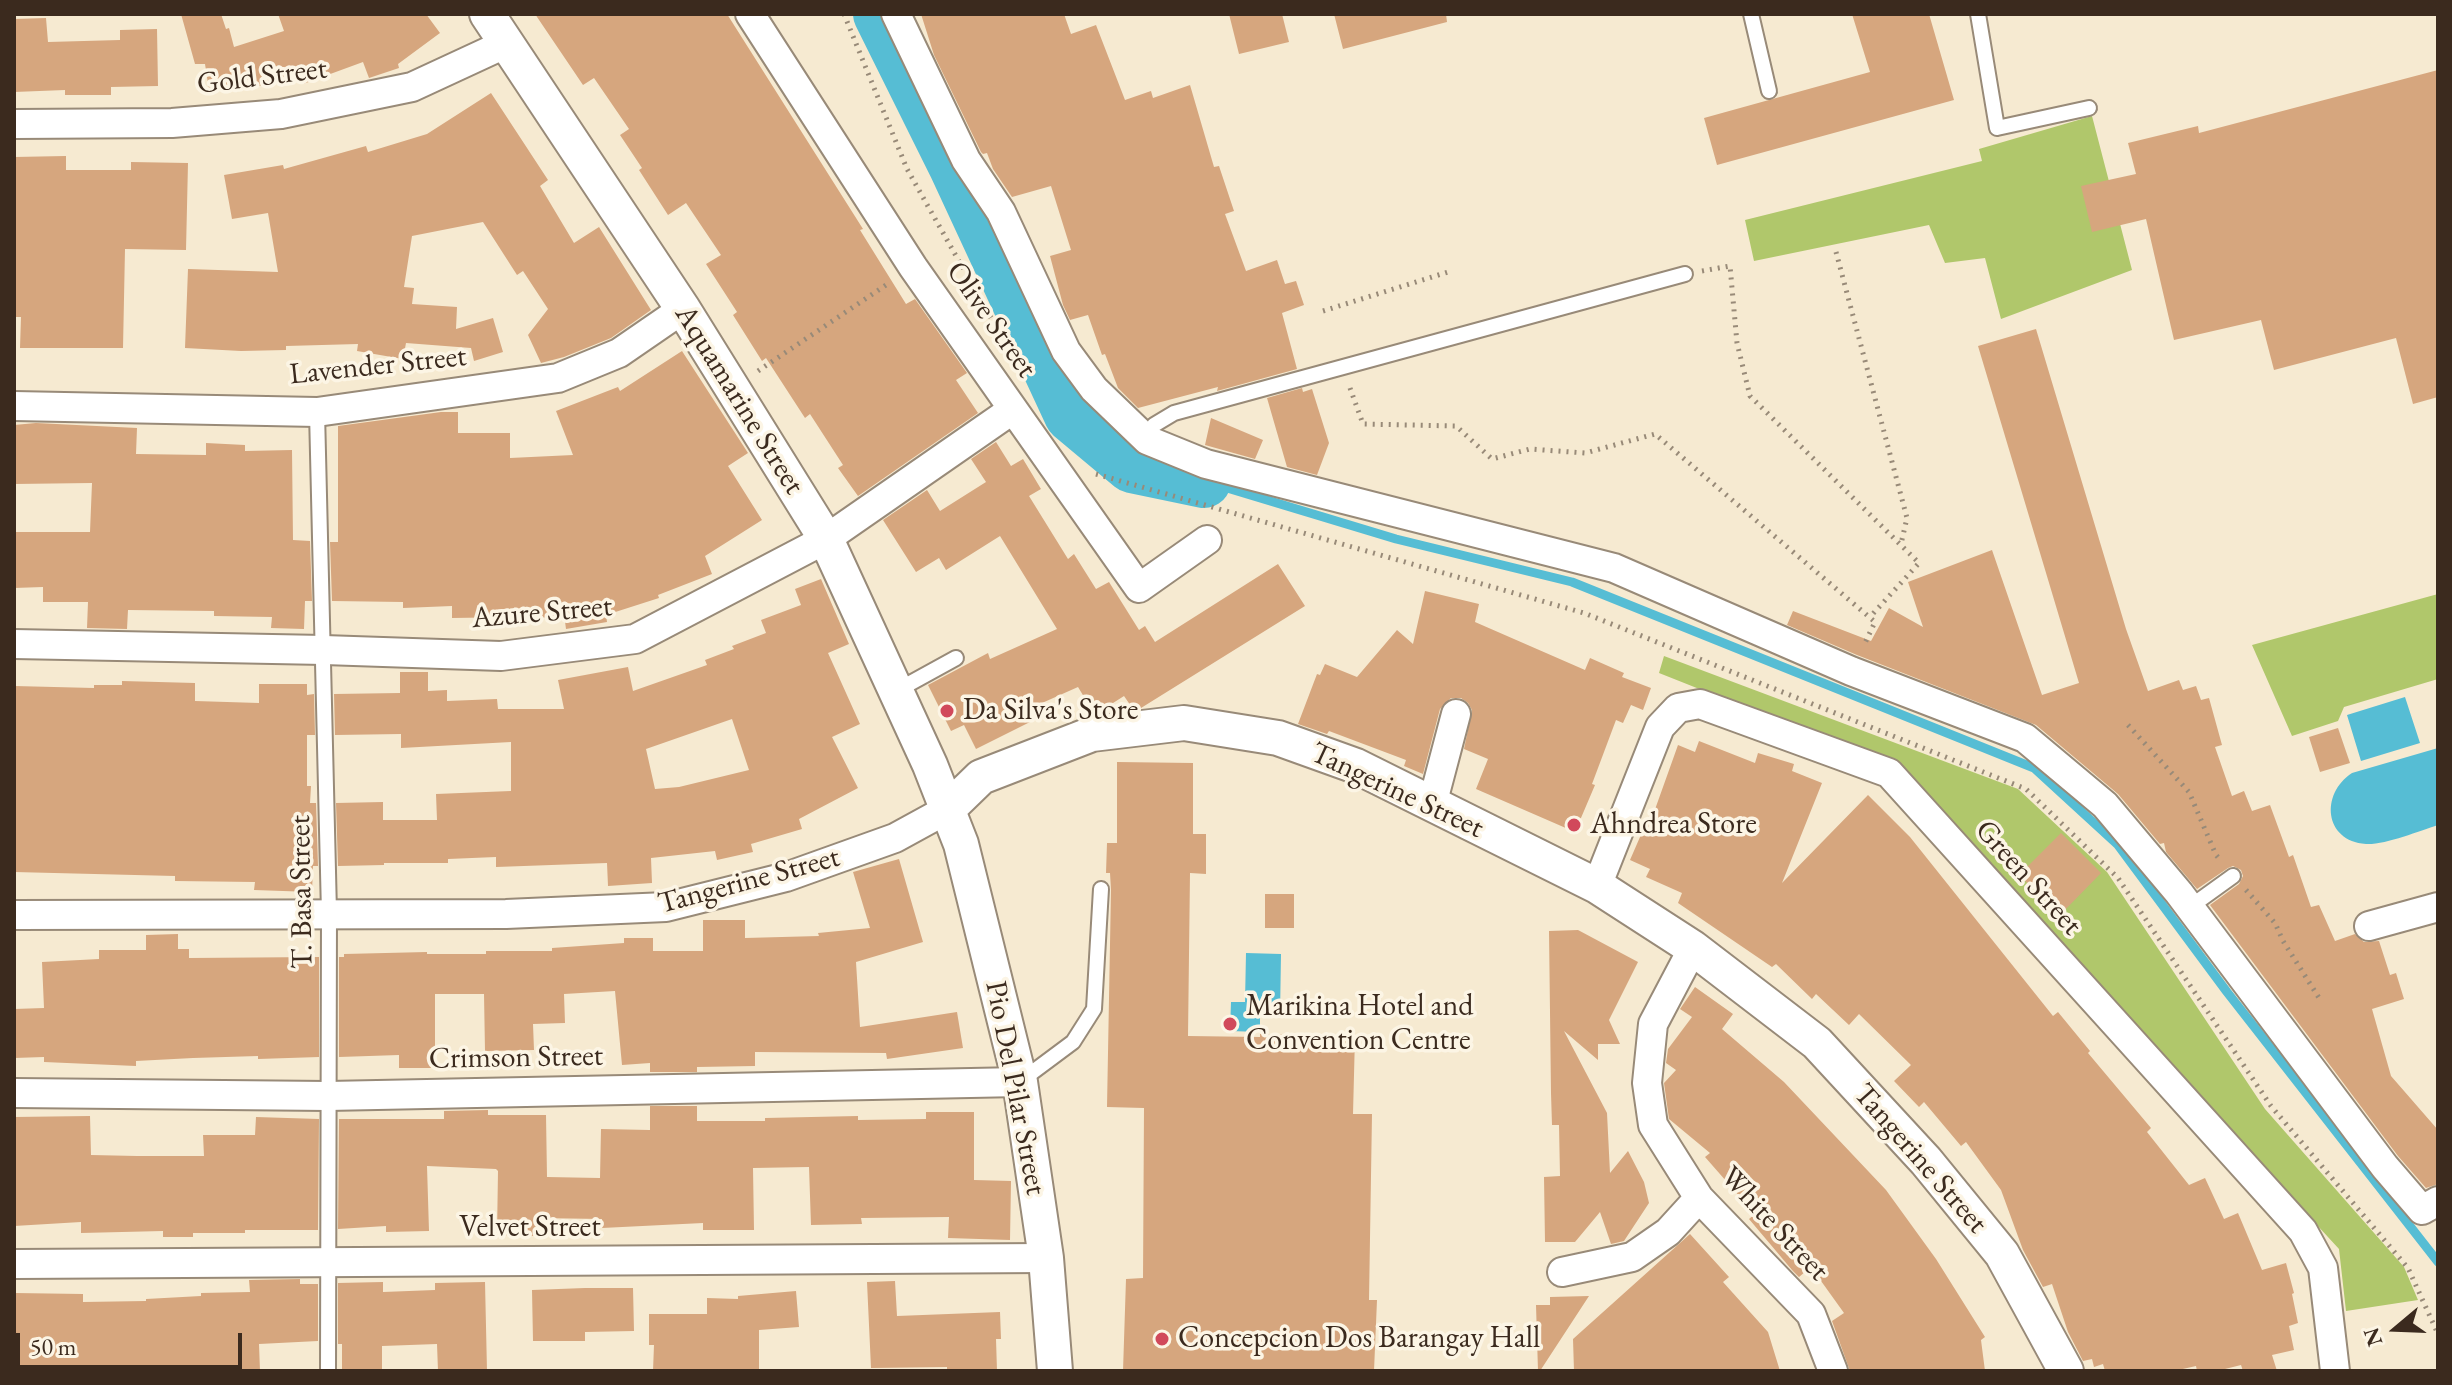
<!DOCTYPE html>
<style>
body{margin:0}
#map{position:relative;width:2452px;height:1385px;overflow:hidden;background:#f6ead1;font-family:"EB Garamond",serif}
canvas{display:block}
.frame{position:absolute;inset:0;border:16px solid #3b2a1e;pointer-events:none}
.north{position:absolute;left:2356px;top:1289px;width:80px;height:80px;-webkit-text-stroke:6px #fcf5e5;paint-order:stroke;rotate:251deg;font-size:22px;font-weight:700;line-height:32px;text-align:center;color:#3b2a1e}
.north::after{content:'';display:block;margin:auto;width:28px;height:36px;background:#3b2a1e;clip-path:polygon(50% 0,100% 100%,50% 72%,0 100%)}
.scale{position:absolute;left:16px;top:1333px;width:226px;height:36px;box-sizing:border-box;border:4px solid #3b2a1e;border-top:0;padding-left:10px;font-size:24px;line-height:28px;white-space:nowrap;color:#3b2a1e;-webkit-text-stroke:6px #fcf5e5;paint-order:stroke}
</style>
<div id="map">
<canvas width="2452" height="1385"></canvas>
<div class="frame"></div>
<div class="north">N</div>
<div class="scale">50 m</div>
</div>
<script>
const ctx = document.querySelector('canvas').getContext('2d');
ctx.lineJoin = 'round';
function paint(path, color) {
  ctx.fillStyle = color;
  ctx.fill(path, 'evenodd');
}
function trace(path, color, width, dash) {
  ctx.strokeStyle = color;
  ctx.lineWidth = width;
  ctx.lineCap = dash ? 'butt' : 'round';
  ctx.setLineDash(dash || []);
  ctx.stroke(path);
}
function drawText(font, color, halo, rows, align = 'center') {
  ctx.font = font + ' "EB Garamond",serif';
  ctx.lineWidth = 7;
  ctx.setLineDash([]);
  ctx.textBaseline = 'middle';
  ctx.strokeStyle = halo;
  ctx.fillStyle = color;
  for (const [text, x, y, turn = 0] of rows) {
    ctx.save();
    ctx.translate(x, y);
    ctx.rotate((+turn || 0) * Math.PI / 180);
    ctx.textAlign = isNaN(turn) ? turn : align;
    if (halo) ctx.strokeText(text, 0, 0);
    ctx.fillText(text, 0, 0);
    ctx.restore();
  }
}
paint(new Path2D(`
 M2092,116l40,154 -131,49 -16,-61 -40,5 -16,-38 -175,36 -9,-41 237,-59 -3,-12z
 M2438,594v85l-94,28 -6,14 -46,15 -40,-91z
 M1664,656l354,133 89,83 158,237 139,158 14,33 -72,11 -7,-62 -443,-482 -237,-94z`), '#b0c76b');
paint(new Path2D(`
 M2405,697l15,46 -59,18 -14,-46z
 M2438,748v77c-19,6 -53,20 -72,19 -42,-3 -46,-50 -14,-71z
 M1246,953l35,1 -1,62h-20v16l-30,-1 1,-29h14z`), '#56bdd4');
trace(new Path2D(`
 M1204,481l192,58 176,43 462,186 84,77 109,147 211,270`), '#56bdd4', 9);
trace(new Path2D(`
 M880,14l75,151 116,250 61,51 72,15`), '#56bdd4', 54);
paint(new Path2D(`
 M181,14h40l5,15 3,-1 5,19 50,-16 -6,-17h148l14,19 -42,31 1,4 -30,10 -6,-16 -60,22 -4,-10 -46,14 -3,-9 -41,11 -4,-26h-10z
 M535,14h192l136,215 -3,1 46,74 9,-5 52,74 -11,7 22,33 -120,83 -20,-28 5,-3 -33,-51 -5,4 -39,-60 -4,3 -29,-46 4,-3 -31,-48 15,-9 -35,-52 -18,12 -29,-45 3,-2 -22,-33 9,-6 -35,-51 -11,7z
 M921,14h143l7,20 25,-9 29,75 26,-9 2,7 37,-13 24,82 5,-1 15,45 -9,3 21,57 31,-11 8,24 11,-3 8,24 -22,8 15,56 -80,22 1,-4 -80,21 -20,-20 -13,-34 -3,1 -14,-40 -18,5 -7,-15 -13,-49 21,-6 -20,-64 -39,11 -19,-28 -6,-16 -4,1 -2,-2 -47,-97z
 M1229,14h53l7,28 -50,12z
 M1334,14h112l1,8 -104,27z
 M1852,14h77l25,86 -237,65 -13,-47 166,-46z
 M46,18l2,24 72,-2v-10l37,-1 1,57 -47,1v8h-46v-5l-51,2v-73z
 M2438,70v327l-25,7 -17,-66 -122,32 -13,-50 -87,20 -28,-121 -54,13 -11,-46 55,-12 -8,-31 70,-17 1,7z
 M491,93l57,87 -8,6 34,57 25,-16 52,83 -40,28 -47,19 -23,6 -13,-28 20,-26 -25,-38 -6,4 -34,-53 -71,14 -8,51 10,1 -2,16 45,3 -1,22 37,-11 10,34 -29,9 -3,-13 -65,-5 -3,16 -46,-8 1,-7 -72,2v4l-45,1 -56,-3 3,-79 90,3 -10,-59 -36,6 -8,-44 59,-10 1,4 82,-23 2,6 59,-18z
 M66,156v14h65v-8l57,1 -2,87 -61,-1 -2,99h-103l1,-31h-7v-160z
 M2036,329l90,300 22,62 31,-11 4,10 13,-4 5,14 8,-2 13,47 -7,2 17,49 12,-5 8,20 18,-6 19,52 4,-2 18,52 8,-2 16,36 20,-7 9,8 15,-1 11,34 6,-2 8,26 -32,10 19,67 47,54v54l-12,4 -28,-32 -188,-251 29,-21 4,-8 -2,-6 -8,-4 -5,2 -31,21 -31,-37 -2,-9 -4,1 -42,-50 -82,-69 -179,-70 -70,-30 6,-14 78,30 18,-33 34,19 -15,-45 84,-32 50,145 37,-12 -101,-337z
 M682,351l66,102 -20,13 34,54 -57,36 7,18 -54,21 1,3 -53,17 1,7 -41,7 -2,-15 -45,8 -1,-5 -66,1v-12l-49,2v-6l-71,-1 -2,-59h8v-116l103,-14h17v21h52v25l63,-3 -17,-44 62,-24 2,4z
 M1302,388l1,4 9,-3 17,54 -12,32 -30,-8 -20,-69z
 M1211,418l52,22 -8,19 -50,-14z
 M36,423l101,5 -1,26 70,1v-12l39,2v6l47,-1 1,90 17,1 2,60h-7l-1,28 -33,-1 1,-11 -58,-1v-5l-86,-1 -1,19 -40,-1 1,-26h-45v-15l-29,1v-56h76l2,-49 -78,1v-59z
 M996,442l15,24 12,-7 18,30 -12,7 39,63 6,-5 22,35 13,-7 30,48 6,-4 10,16 123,-78 27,42 -164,102 -8,1 -9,-13 -22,14h-10l-14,-23 -54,24 6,11 -54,27 -12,-24 -13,6 -23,-46 60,-32 2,6 67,-30 -57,-93 -54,34 -7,-12 -23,14 -33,-52 44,-30 13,21 46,-29 -15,-23z
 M821,579l28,65 -21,9 32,71 -28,13 26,51 -59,31 3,10 -51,15 2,8 -36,8 -2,-9 -64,7 1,25 -44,3 -1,-23 -111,4v-10l-48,2v4h-64v2l-46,1 -2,-63 47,-1v18h54l-1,-26 75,-3v-49l-110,6v-14l-66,1 -1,-41 66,-1v-21h28v19l19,-1v11l50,-2 1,10h66l-6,-29 70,-13 5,24 74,-26 -2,-5 29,-11 -2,-3 34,-13 -5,-13 40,-15 -6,-16zM732,719l17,51 -70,17 -24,2 -9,-40z
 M1425,591l54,13 -4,18 110,48 5,-12 34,15 -2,4 29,11 -8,22 -12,-5 -8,18 -7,-3 -24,64 3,1 -20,47 -99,-43 12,-30 -24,-10 8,-39 -4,-7 -7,-5h-10l-11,11 -17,65 -19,-8 2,-6 -77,-29 -2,3 -29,-10 19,-50 3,1 5,-11 32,13 40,-47 16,14z
 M122,681l73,2v18l64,2v-19h48v11l7,-1 1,41h-8v51h4l-1,17h6l2,63h-5l-1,26 -58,-2 1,-8 -80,-1v-5l-161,-4v-186l80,2v-3h28z
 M2338,728l12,35 -30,9 -11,-35z
 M1699,741l56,22 3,-10 36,11 -2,7 30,12 -40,100 86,-88 42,42 143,179 5,-4 32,39 -2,2 63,75 -4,4 42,53 16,-7 19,41 14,-6 24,57 24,-7 8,30 -2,1 6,29 -9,3 5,24 -22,5 5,16h-34l-2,-6 -24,6h-20l-1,-5 -22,5h-69l-2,-7 -9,3 -2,-8 -9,2 -15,-29 -16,-48 -9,3 -20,-37 -22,-60 -35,-48 -5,4 -37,-44 -5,5 -25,-26 17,-16 -52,-51 -10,11 -33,-31 -4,5 -36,-35 -4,3 -94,-64 4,-10 -36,-16 4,-8 -20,-9 20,-46 3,1 25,-70 17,7z
 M1117,762l76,1v71h13v40l-16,-1 -2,163 72,1v-3l95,2 -2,78h19l-3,186h8l-3,71h-251l3,-92 17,-1 1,-170 -37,-1 4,-217 -1,-17h-4l1,-30h10z
 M2061,833l40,40 -41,42 -41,-40z
 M899,859l24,83 -67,20 4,65 97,-15 6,36 -76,11 -1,-6 -131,-1v14l-58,1v5h-47v-9l-28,2 -7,-74 -51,3 1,29 -32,1 1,26 -49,1 -1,-57h-49v74h-36v-13l-60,2v-100h5v-3l83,-2v2h59v-3h66v-3l72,-5v-5h29v13h50v-31h42v18l74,-2 -1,-3 52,-5 -17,-56z
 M1265,894h29v34h-29z
 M1578,930l60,32 -29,58 11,24h-22v16l-34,-29 43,82 3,60 18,-22 16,31 5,21 -25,38 -13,3 -11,-32 -25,30h-30l-1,-65 16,-1 -1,-51h-7l-1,-32 -2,-162z
 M178,934v15h11v9l130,-1v100l-61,2v-3l-65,2 -57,3v5l-92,-4v-5l-30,1v-49l30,-1 -2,-46 57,-3v-9h47v-15z
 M1695,987l38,27 -11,15 62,53 102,108 50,69 49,78 -4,3 4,31h-135l-18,-50 12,-8 -33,-46 -12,10 -7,-7 -43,-51 6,-5 -50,-57 5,-4 -41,-34 -5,-36 12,-13 -10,-7 2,-14 24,-32 -12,-8z
 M650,1106h47v15h68v-3l93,-2v4l68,-1v-7h48v68l37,1 -1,59 -62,-2 1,-21 -88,1 1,6 -51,1 -2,-58 -56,1 1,62h-51v-7l-101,5v-9l-65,-1 -1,18 -39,-1 1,-64 -2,-2 -69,-3 2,65 -43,1v-6l-48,3 1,-110h105v-8l44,-1v5h58l1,62 53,1 1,-49 49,1z
 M90,1116l1,39 46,1h67l-1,-21h52l1,-18 63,2 -1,111h-73v3h-52v4h-30v-6l-82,2v-11l-67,4v-109z
 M1690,1234l39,43 -6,5 45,50 12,39h-206l-1,-32z
 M300,1279v5h18v57l-59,3 1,27h-246v-78l69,1v8l63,-1v-2l55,-3v-3l49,-1 -1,-12z
 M895,1281l2,35 103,-4 1,27h-5l1,32h-50v-4l-76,1 -4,-86z
 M383,1282v10l52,-2v-7l50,-1 2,89h-49l-1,-27 -55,2v25h-40v-27h-4v-61z
 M585,1288h48l1,43 -49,1v9h-52l-1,-51z
 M796,1291l3,36 -40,3v41h-106l1,-26h-5v-31h58v-16l31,1v-3z
 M1589,1296l-49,75h-2l-2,-66h14v-8z`), '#d6a67e');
const service = new Path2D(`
 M1751,14l18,77
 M1978,14l19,114 92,-20
 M317,412l12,501 -1,458
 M1147,440l7,-15 20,-12 511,-139
 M896,691l60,-33
 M2190,907l43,-31
 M1022,1080l51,-38 21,-33 7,-120`);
const minor = new Path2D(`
 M750,14l163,253 226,321 68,-48
 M896,14l70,146 35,52 65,139 28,38 53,51 59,24 408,104 237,103 174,67 80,67 74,88 206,274 37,43 16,-9
 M14,124l158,-1 109,-9 131,-27 95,-44
 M14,406l303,6 241,-34 61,-25 64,-44
 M14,644l310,6 177,6 134,-17 191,-100 186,-129
 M1432,805l24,-91
 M1597,886l63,-159 18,-19 22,-4 189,69 414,458 20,37 12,103
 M14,915l492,-1 160,-7 120,-30 109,-39 53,-29
 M2369,926l69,-19
 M1693,948l-40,76 -6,59 6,42 46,73 112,116 22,57
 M14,1093l314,3 692,-14
 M14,1264l1032,-6
 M1562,1272l70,-15 36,-25 31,-34`);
const tertiary = new Path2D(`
 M487,14l196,295 143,230 104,226 31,79 59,238 26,176 9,113
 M948,809l33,-32 111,-43 92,-11 94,15 78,28 241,120 96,62 124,95 109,118 76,93 64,117`);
trace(service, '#988a78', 18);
trace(minor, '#988a78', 32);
trace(tertiary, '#988a78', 38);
trace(new Path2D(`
 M844,14l63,155 101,179
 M1836,252l71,266 -6,26
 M1702,271l28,-5 7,77 13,53 169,167 -49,54
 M1323,311l125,-39
 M758,371l131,-88
 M1350,388l13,36 93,2 36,33 38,-10 55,4 70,-19 220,188 -11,23
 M1096,474l488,139 442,176 92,89 153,228 137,162 30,66
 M2128,725l61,67 27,63 5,6
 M2246,890l29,33 8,18 38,60`), '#988a78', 5, [2, 6]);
trace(service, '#fff', 14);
trace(minor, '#fff', 28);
trace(tertiary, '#fff', 34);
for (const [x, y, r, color] of [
 [947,711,8,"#d1495b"],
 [1574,825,8,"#d1495b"],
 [1230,1024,8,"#d1495b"],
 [1162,1339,8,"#d1495b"]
]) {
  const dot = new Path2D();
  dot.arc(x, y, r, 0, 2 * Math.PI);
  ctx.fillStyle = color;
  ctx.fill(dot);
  trace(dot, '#fcf5e5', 3);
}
drawText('30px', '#3b2a1e', '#fcf5e5', [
 ["Gold Street",262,77,-7],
 ["Olive Street",991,320,55],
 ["Lavender Street",378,366,-6],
 ["Aquamarine Street",739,400,58],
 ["Azure Street",542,613,-5],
 ["Tangerine Street",1397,791,25],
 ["Green Street",2028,878,48],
 ["Tangerine Street",749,881,-15],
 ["T. Basa Street",302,892,-91],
 ["Crimson Street",516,1058,-1],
 ["Pio Del Pilar Street",1015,1088,79],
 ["Tangerine Street",1920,1159,49],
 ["White Street",1774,1224,47],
 ["Velvet Street",530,1228]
]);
drawText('30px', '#3b2a1e', '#fcf5e5', [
 ["Da Silva's Store",963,711],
 ["Ahndrea Store",1590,825],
 ["Marikina Hotel and",1246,1007],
 ["Convention Centre",1246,1041],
 ["Concepcion Dos Barangay Hall",1178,1339]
], 'left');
</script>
